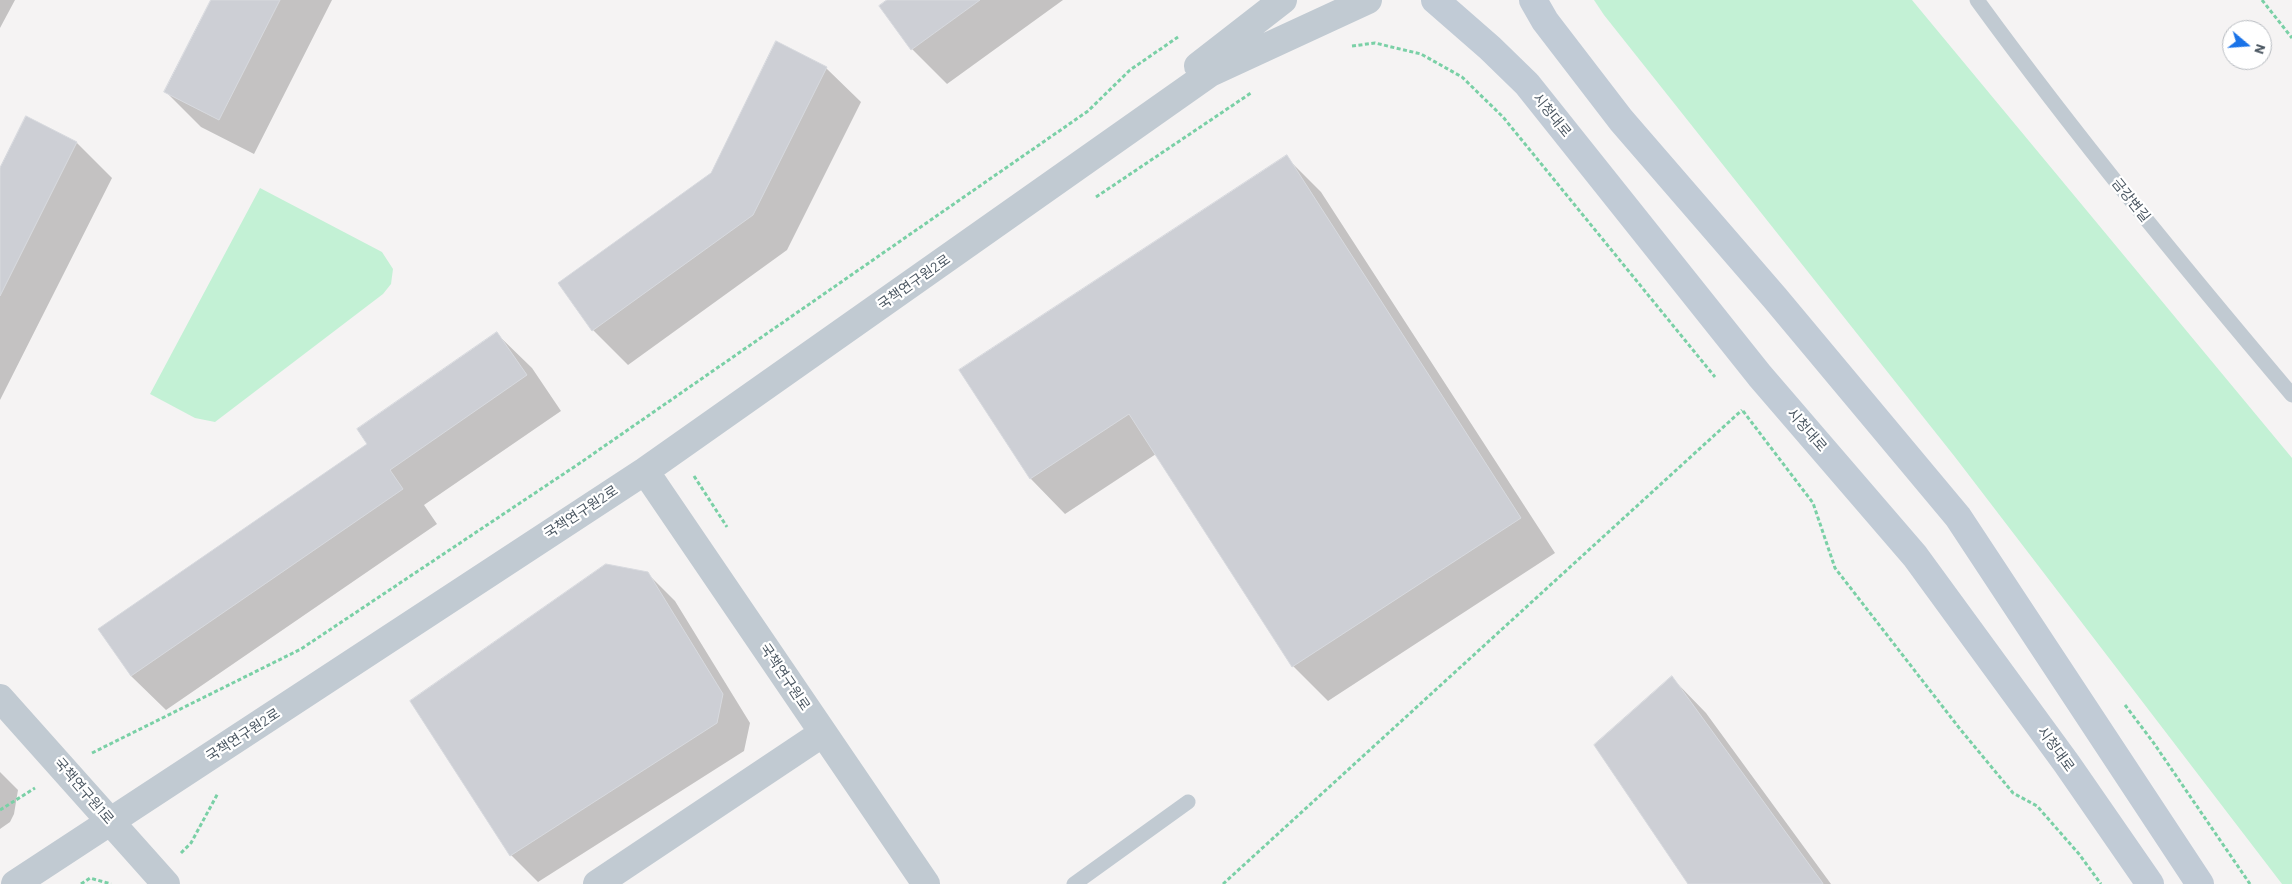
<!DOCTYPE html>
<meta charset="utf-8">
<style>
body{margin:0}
#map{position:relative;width:2292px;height:884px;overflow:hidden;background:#f5f3f3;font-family:Barlow,sans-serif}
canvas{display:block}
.north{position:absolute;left:2222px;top:20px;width:50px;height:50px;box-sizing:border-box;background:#fff;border:1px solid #b7bbc0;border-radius:50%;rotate:108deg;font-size:14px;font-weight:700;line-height:20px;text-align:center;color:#4a5661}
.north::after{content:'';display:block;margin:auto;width:18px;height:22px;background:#1a73e8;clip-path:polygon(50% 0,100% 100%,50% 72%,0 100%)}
</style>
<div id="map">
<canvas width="2292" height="884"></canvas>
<div class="north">N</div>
</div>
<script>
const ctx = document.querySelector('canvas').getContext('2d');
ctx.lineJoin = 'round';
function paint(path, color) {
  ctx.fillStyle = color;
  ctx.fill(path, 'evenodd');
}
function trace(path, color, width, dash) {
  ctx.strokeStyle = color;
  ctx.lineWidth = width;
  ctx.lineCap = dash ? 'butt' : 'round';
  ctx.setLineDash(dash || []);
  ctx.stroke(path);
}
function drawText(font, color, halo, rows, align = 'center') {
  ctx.font = font + ' Barlow,"Noto Sans KR",sans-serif';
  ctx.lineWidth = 4.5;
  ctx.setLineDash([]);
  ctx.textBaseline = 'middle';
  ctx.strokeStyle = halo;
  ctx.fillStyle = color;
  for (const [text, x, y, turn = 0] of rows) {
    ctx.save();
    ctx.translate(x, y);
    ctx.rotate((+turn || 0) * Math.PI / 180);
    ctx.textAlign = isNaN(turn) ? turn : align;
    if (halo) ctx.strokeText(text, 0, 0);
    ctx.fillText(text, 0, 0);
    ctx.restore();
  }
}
paint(new Path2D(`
 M1594,0h318l380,458v426h-10l-327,-427 -351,-442z
 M260,188l122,64 11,17 -2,15 -8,10 -168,128 -20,-4 -45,-24z`), '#c3f1d5');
paint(new Path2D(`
 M0,0h15l-15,28z
 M212,0h120l-78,154 -53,-27 -35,-35z
 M889,0h174l-116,84 -35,-35z
 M826,68l35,34 -74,148 -159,115 -35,-35 119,-156z
 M27,118l50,25 35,35 -112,222v-229z
 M1286,157l35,35 234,361 -227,148 -35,-35 -137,-212 -91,60 -34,-35 -71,-109z
 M497,334l35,34 29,43 -137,94 13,19 -271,186 -35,-34 -31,-47 269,-185z
 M647,573l28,28 75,122 -6,28 -206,131 -27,-27z
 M1672,678l34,35 125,171h-142z
 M0,772l18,18 -4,24 -4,8 -10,7z`), '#0003');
const building = new Path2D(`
 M211,0h69l-61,120 -55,-28z
 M887,0h93l-69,50 -32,-44z
 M776,41l51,26 -74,148 -161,116 -34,-48 153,-110z
 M26,116l51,26 -77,154v-128z
 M1287,155l234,363 -229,149 -163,-253 -99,65 -71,-109z
 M497,332l30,43 -137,95 13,19 -272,187 -33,-47 269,-185 -10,-15z
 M606,564l42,8 75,122 -6,29 -207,133 -100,-155z
 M1672,676l150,206 1,2h-135l-94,-139z`);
paint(building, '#cdcfd5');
trace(building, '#d7d9de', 1);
trace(new Path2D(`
 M2262,0l30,38
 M1352,46l23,-3 46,11 41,23 41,40 212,260
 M1096,197l155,-104
 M1743,411l70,92 22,65 125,161 53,64 24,13 42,48 22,30
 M694,476l33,51
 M2125,705l28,37 97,142
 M92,753l209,-104 279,-186 508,-352 42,-41 48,-33
 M0,810l35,-22
 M181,853l10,-10 27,-50
 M81,884l9,-6 21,6
 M1223,884l519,-474`), '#7ad0a6', 3, [4, 2.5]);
trace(new Path2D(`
 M1977,0c99,136 206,266 315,395
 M1074,884l114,-82`), '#c1cad2', 15);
trace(new Path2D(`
 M1198,66l85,-66
 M645,471l281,413
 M0,698l166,186
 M15,884l630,-413 565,-398 158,-73
 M597,884l226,-151`), '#c1cad2', 28);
trace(new Path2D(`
 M1435,0l55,48 37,36 233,292 155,180 152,208 83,120
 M1533,0l12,21 76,99 154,178 183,219 242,367`), '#c1cbd6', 28);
drawText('14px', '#4a5661', '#fff', [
 ["시청대로",1552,115,51],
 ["금강변길",2131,200,51],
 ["국책연구원2로",914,282,-35],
 ["시청대로",1807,430,49],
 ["국책연구원2로",581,512,-33],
 ["국책연구원로",785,677,56],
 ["국책연구원2로",243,735,-33],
 ["시청대로",2056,749,54],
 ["국책연구원1로",84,791,49]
]);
</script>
